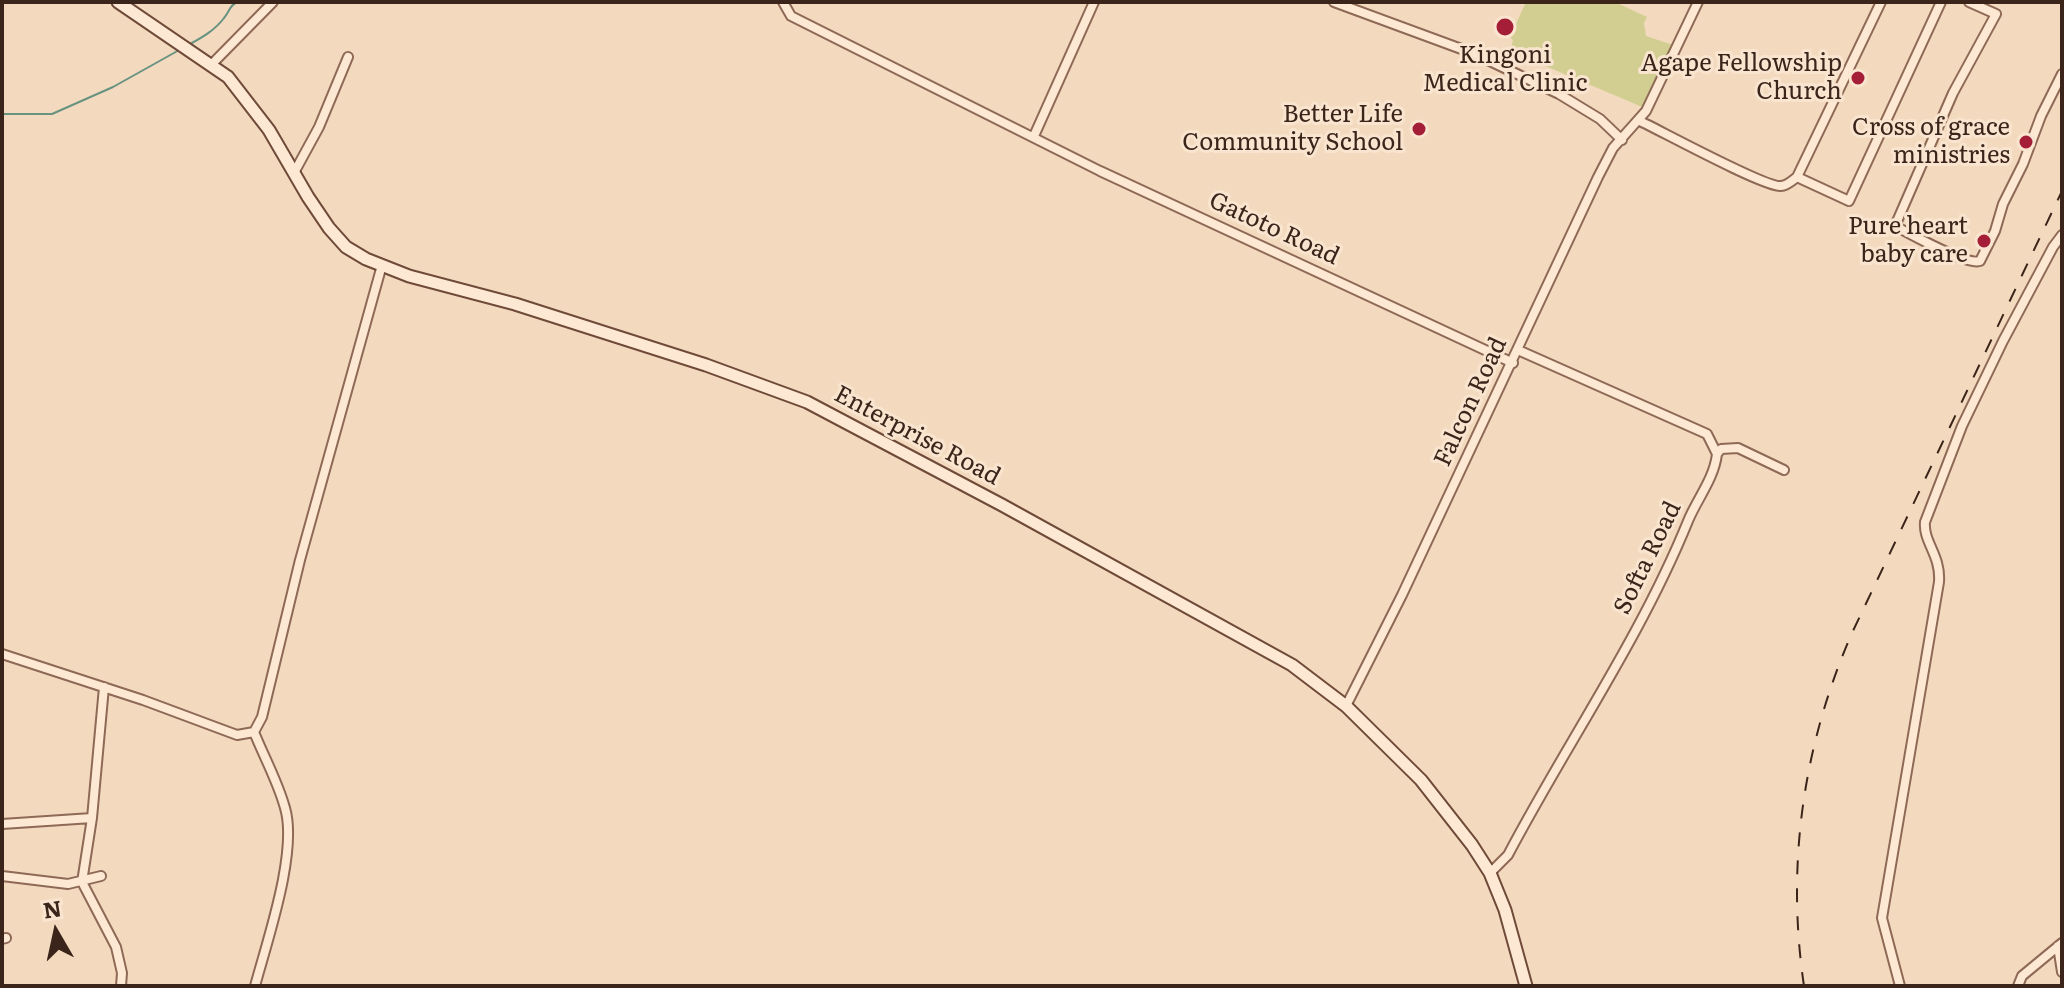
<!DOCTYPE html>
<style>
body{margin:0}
#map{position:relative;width:2064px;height:988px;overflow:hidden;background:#f3dabf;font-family:Literata,serif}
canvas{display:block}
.frame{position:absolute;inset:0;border:4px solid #3b251b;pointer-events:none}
.north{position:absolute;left:16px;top:892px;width:80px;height:80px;-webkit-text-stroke:6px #f9e5cf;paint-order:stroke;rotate:351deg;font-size:22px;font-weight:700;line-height:32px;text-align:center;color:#3b251b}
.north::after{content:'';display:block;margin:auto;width:28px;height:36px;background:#3b251b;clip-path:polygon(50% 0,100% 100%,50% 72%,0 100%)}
</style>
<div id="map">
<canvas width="2064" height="988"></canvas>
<div class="frame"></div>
<div class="north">N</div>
</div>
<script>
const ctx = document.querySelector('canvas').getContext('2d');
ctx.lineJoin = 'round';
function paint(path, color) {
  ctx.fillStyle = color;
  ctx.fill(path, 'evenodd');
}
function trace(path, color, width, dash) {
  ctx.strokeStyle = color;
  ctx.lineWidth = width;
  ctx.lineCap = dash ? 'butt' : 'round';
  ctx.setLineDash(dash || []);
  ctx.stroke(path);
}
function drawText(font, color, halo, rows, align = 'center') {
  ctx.font = font + ' Literata,serif';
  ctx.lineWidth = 6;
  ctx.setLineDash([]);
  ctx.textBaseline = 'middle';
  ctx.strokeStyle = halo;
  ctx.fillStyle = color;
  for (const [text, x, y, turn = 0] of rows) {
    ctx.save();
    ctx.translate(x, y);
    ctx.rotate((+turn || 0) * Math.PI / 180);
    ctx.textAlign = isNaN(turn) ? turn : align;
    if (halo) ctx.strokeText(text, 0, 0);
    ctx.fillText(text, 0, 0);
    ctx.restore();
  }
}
paint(new Path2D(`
 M1526,2h89l32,15 -3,6 2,13 27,9 -26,64 -137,-58 3,-11 -3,-3z`), '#d2ce91');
trace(new Path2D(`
 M190,44c13,-7 25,-14 34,-26 6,-7 5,-12 13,-16
 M2,114h50l61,-27 68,-38`), '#689381', 2);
const street = new Path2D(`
 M783,2l8,14 309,155 413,192
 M1334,2l141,52 84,40 41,25 22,21
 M1969,2l27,12 -43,79 -58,133c16,8 72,40 85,35l15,-30 8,-27 20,-40 18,-48 21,-42
 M211,65l62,-63
 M1640,121c21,10 126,67 141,65 6,0 12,-6 16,-9l84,-175
 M1034,136l60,-134
 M295,171l24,-44 29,-70
 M1797,177l52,24 92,-199
 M1717,454l4,-5 17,-1 46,22
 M2,654l141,46 94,35 17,-3 8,-15 38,-157 82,-295
 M1346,706l56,-111 196,-418 15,-29 33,-37 52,-109
 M254,732c10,25 24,50 31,76 13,44 -18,133 -30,178
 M92,818l-10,64 34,65 6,26 -1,13
 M2,824l90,-6 12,-131
 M1490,873l18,-18c59,-112 132,-216 180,-334 9,-22 26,-42 29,-67l-10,-20 -189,-84
 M2,876l66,8 33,-8
 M2,939l4,-1
 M2058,946l4,26
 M1900,986l-18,-68 57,-336c2,-27 -16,-40 -14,-60l37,-96 41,-85 50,-94 9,-12
 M2018,986l4,-10 40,-33`);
const secondary = new Path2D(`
 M118,2l110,75 41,53 39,67 21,31 17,19 20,12 43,17 106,28 191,61 101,37 195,103 290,160 54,41 75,74 51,65 18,28 15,37 21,76`);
trace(street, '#8e6955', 12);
trace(secondary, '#6f4a38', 15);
trace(street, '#fde8d3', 8);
trace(secondary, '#fde8d3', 11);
trace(new Path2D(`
 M1804,986c-18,-121 -1,-241 48,-353l210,-442`), '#3b251b', 2, [14, 14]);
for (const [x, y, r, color] of [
 [1505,27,10,"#a41e38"],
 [1858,78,8,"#a41e38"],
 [1419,129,8,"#a41e38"],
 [2026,142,8,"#a41e38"],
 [1984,241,8,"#a41e38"]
]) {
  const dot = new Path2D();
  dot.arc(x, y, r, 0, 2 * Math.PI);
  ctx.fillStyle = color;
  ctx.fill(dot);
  trace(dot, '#f9e5cf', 3);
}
drawText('24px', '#3b251b', '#f9e5cf', [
 ["Kingoni",1505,56,"center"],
 ["Medical Clinic",1505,84,"center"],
 ["Agape Fellowship",1842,64],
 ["Church",1842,92],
 ["Better Life",1403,115],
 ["Community School",1403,143],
 ["Cross of grace",2010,128],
 ["ministries",2010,156],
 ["Pure heart",1968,227],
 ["baby care",1968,255]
], 'right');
drawText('24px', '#3b251b', '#f9e5cf', [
 ["Gatoto Road",1274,229,25],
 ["Falcon Road",1471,402,-65],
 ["Enterprise Road",917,436,28],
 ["Softa Road",1648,558,-64]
]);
</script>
